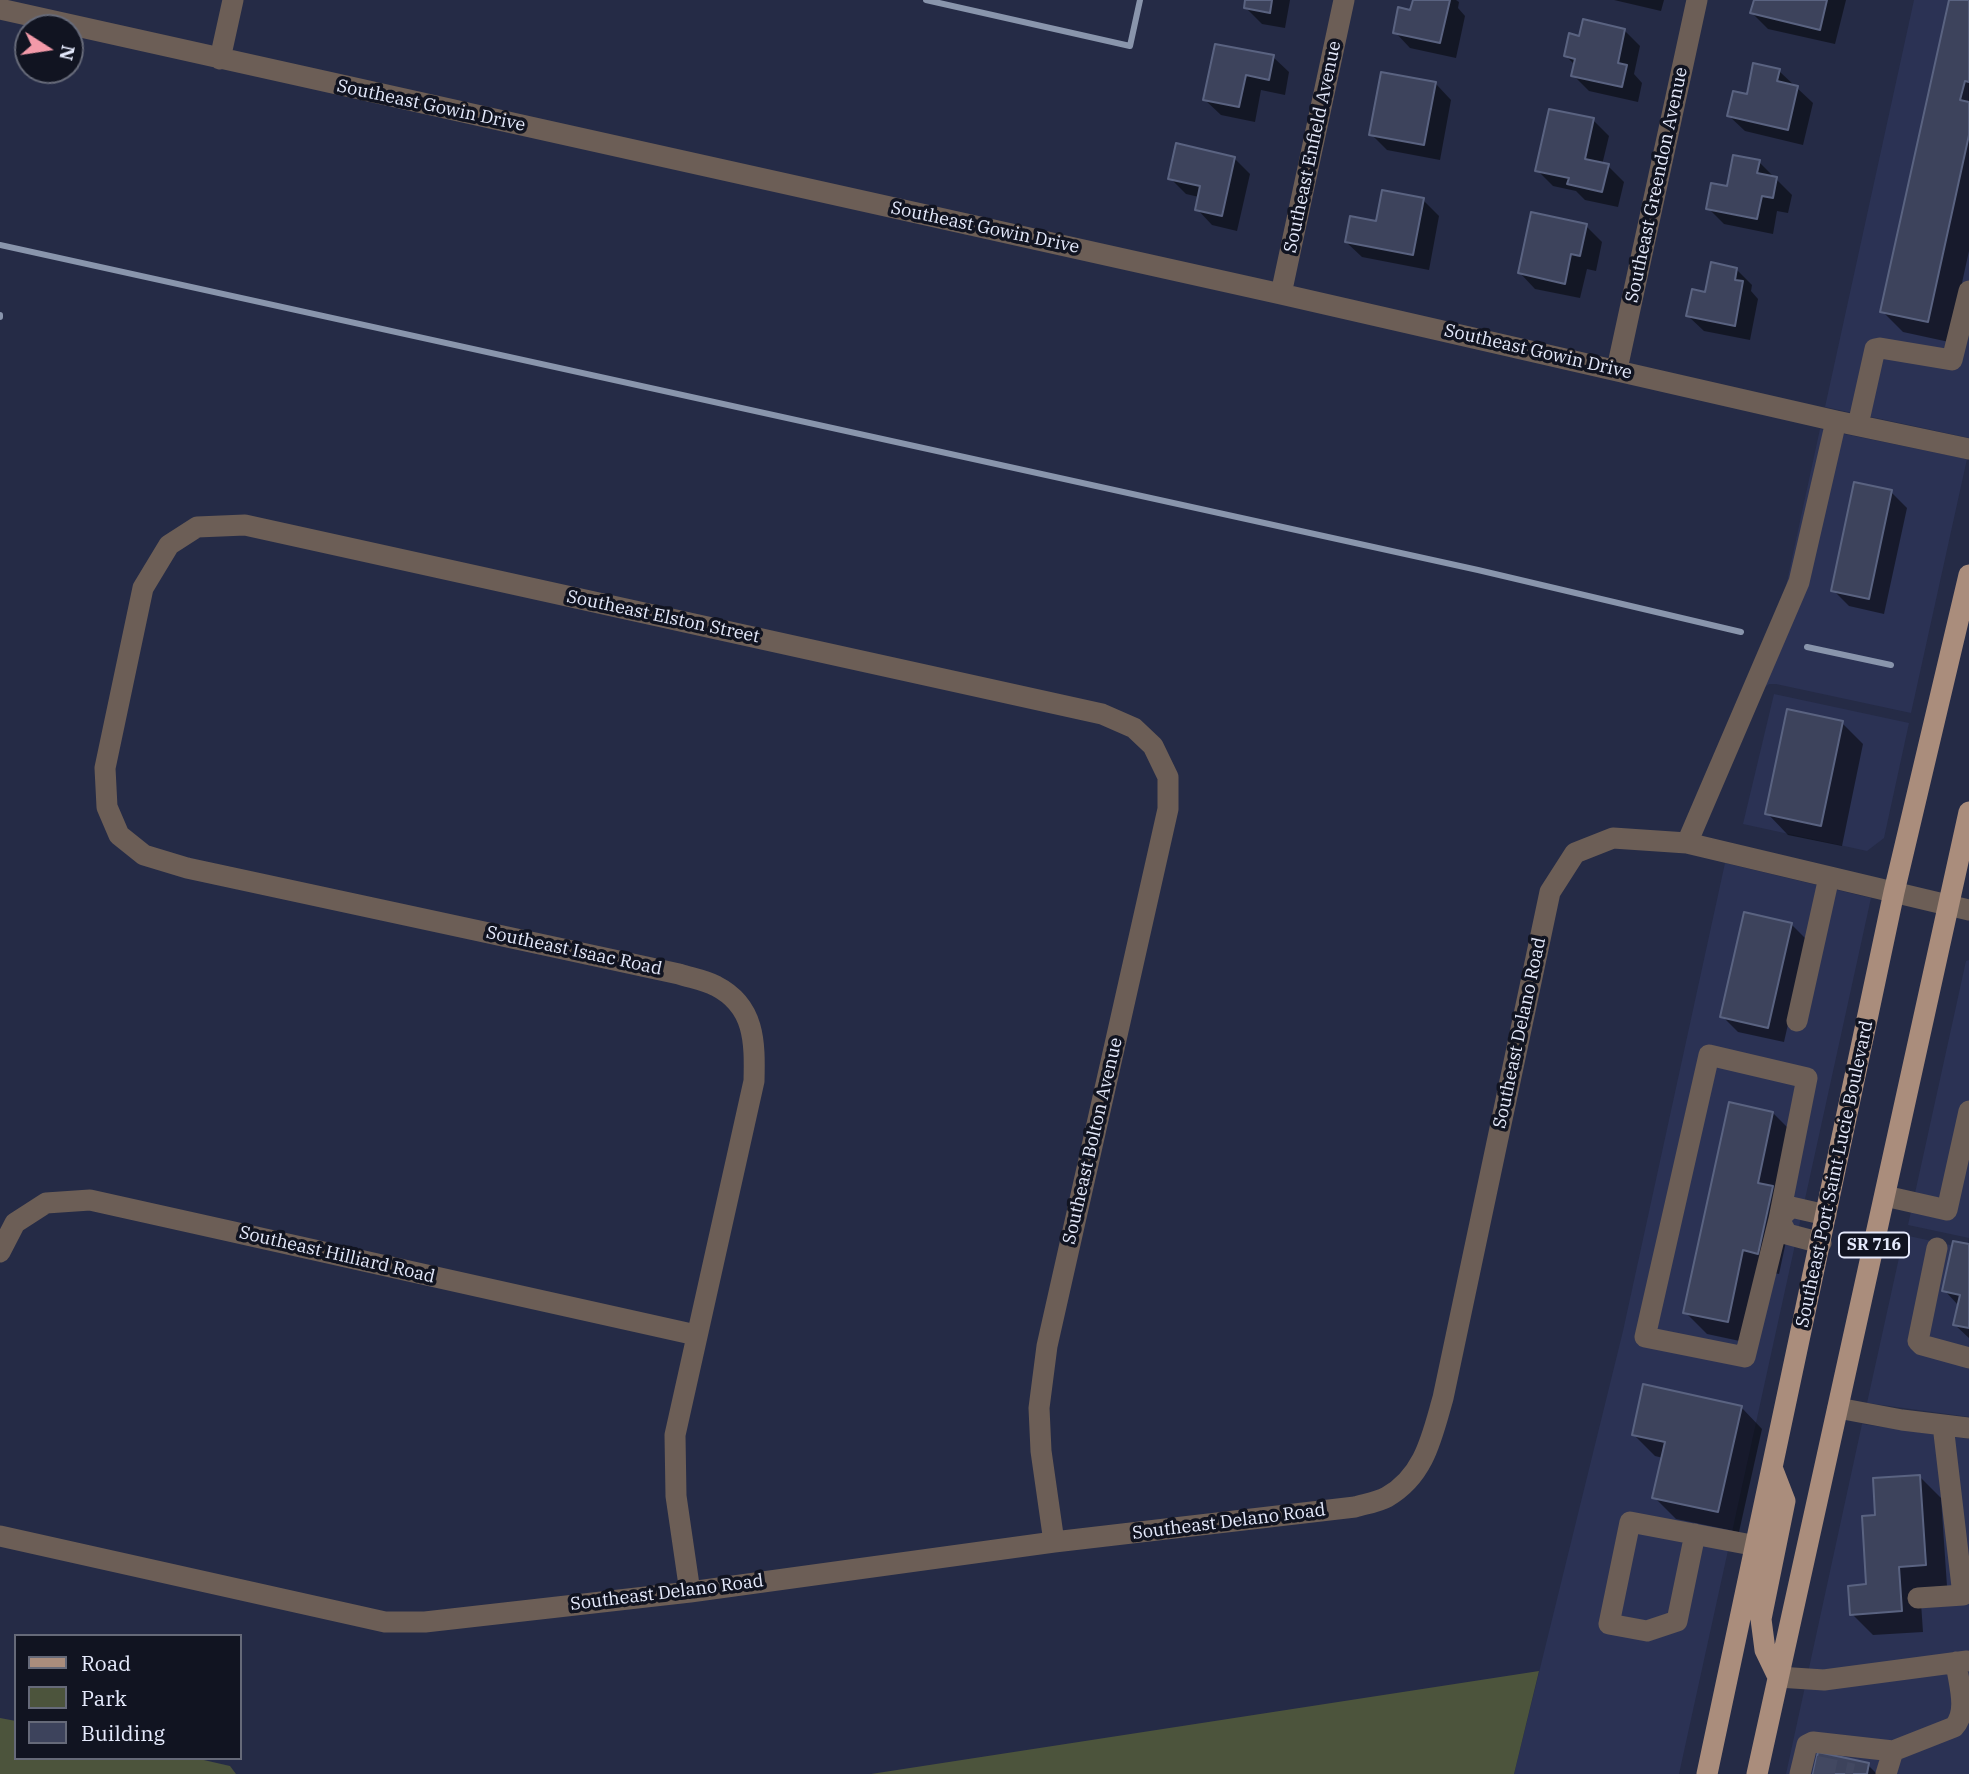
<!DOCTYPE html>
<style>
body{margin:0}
#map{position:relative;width:1969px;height:1774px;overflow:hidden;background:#252b46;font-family:"IBM Plex Serif",serif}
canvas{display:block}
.legend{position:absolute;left:14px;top:1634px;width:228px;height:126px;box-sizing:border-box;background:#111421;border:2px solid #666a79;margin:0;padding:9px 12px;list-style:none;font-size:21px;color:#e5eafc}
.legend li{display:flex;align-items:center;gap:14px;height:35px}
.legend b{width:35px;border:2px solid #666a79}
.north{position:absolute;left:14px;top:14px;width:70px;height:70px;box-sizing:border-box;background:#111421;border:2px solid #666a79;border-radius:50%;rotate:102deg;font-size:19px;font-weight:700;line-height:28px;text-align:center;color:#e5eafc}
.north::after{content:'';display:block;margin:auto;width:24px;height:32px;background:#f39aa9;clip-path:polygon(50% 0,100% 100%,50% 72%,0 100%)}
</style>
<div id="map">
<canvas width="1969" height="1774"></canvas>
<ul class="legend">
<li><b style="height:9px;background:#aa8d7c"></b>Road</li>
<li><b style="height:19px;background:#4c543c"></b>Park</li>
<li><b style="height:19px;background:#3d435c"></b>Building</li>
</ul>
<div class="north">N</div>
</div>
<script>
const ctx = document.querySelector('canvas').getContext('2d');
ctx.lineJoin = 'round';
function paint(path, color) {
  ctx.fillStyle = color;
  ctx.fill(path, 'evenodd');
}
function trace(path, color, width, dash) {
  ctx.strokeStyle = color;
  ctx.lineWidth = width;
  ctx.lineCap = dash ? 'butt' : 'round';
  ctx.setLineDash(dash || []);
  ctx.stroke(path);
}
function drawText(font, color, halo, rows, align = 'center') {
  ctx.font = font + ' "IBM Plex Serif",serif';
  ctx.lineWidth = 7;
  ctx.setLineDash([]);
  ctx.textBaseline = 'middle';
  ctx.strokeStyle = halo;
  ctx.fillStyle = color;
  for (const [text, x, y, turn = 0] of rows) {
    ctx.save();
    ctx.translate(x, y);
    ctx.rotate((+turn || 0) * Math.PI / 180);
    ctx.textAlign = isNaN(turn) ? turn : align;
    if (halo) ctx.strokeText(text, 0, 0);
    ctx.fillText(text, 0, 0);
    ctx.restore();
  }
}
paint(new Path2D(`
 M1914,0h55v438l-144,-31z
 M1820,429l147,30 -56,254 -135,-29h-7l-5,4z
 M1774,694l135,29 -25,115 -17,13 -124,-27z
 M1725,863l146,35 -192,876h-165l109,-443z
 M1969,960v278l-61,-13 58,-264z
 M1904,1235l65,14v168l-102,-14z
 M1862,1424l107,15v335h-183z`), '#2b3254');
paint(new Path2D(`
 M1539,1671l-25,103h-643z
 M0,1718l16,3v37h179l35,8 6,8h-236z`), '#4c543c');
paint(new Path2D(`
 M1247,0h43l-5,28 -23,-4 -16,-16z
 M1414,0h42l3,2 -1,6 7,8 -9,42 -46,-10 -15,-16 17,-20z
 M1614,0h50l-3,11z
 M1755,0h91l-11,44 -67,-15 -16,-16z
 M1950,0h19v251l-20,91 -46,-10 -21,-21z
 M1624,30l16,16 -6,28 8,9 -4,19 -49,-11 -16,-16 2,-10 -9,-9z
 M1273,57l16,15 -4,23 -24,-5 -6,32 -34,-7 -16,-15z
 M1779,71l34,32 -10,42 -58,-14 -16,-15 19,-20z
 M1436,84l15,16 -11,60 -53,-10 -16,-16z
 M1593,120l16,16 -7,29 6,1 16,16 -6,25 -33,-7 -9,-9 -23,-5 -16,-16z
 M1234,158l16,16 -13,57 -25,-6 -15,-16 2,-12 -13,-3 -16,-16z
 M1759,162l33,33 -4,18 -11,-2 -4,23 -49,-10 -16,-16z
 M1423,200l16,16 -10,54 -67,-13 -16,-15 31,-19z
 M1586,226l16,16 -6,29 -9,-2 -7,29 -45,-9 -15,-16z
 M1736,269l16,16 -1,6 7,8 -8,41 -46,-9 -16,-15z
 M1891,492l16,16 -23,106 -35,-8 -16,-16z
 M1842,723l21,21 -21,102 -54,-11 -21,-22z
 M1791,924l16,16 -23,102 -46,-10 -16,-16z
 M1773,1113l21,21 -1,75 -14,65 -15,-3 -15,72 -42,-9 -22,-22z
 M1969,1246v92l-14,-13 4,-19 -15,-16z
 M1741,1407l21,22 -23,103 -63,-13 -22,-22 9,-39 -8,-2 -21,-21z
 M1920,1477l21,21 6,88 -27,2 3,44 -50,3 -21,-21 16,-28 9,-69z
 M1868,1765l9,9h-62z`), '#0007');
trace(new Path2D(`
 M926,0l204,46 10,-46
 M0,245l1478,325 263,62
 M0,317v-2
 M1807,647l84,18`), '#8995ac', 6);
const building = new Path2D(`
 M1245,0h27l-2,13 -26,-5z
 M1413,0h37l-10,43 -47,-10 5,-26 12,3z
 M1754,0h73l-7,30 -70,-17z
 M1949,0h20v82l-4,-1 -5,19 9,2v33l-41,187 -48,-10z
 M1583,19l42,10 -7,34 9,2 -5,22 -51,-11 4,-17 -11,-3 5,-23 10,3z
 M1215,44l59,11 -5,25 -23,-5 -7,32 -36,-7z
 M1753,63l27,6 -3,12 21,5 -10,44 -61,-14 6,-25 14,3z
 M1381,72l55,10 -12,63 -55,-10z
 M1549,109l45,9 -9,41 24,5 -7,28 -35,-8 2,-6 -34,-7z
 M1176,143l59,14 -13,59 -27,-6 5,-24 -32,-7z
 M1733,155l27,5 -3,13 20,4 -4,21 -11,-2 -5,23 -51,-10 5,-26 16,3z
 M1382,190l42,8 -11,57 -68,-13 5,-26 26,5z
 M1531,212l56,12 -7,32 -9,-2 -6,30 -47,-11z
 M1711,262l26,6 -2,12 8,1 -8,45 -49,-10 6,-27 13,3z
 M1854,482l38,8 -23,109 -38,-8z
 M1787,709l56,12 -22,105 -56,-12z
 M1744,912l48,11 -24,105 -48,-11z
 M1729,1102l44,10 -15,71 15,3 -15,68 -15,-4 -15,72 -45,-9z
 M1953,1241l16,3v84l-16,-3 7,-30 -18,-4z
 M1643,1384l99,22 -24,106 -66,-14 13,-56 -33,-7z
 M1920,1475l6,90 -27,2 3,44 -52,4 -2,-29 18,-2 -4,-68 13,-1 -2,-37z
 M1818,1752l51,11 -2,11h-54z`);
paint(building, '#3d435c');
trace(building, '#5a6381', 2);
trace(new Path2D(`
 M1815,1766l38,8`), '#424861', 21, [21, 10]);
trace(new Path2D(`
 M0,9l1281,285 555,127 133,28
 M220,59l13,-59
 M1281,294l63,-294
 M1617,369l80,-369
 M1858,425l17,-76 5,-1 72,12 17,-69
 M1687,843l112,-261 37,-161
 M1797,1021l32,-144
 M1709,1055l98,23 -28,141 -34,138 -100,-20z
 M1885,1196l62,14 22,-99
 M1821,1243l-34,-9 -8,-15 12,-12 35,8
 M1937,1248l-19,93 4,4 47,13
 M0,1252l15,-29 31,-20 44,-3 606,135
 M1838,1408l64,12 67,8
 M1695,1534l-18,87 -30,10 -38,-7 21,-102 127,24
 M0,1536l385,86h40l265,-30 364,-50 301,-35c10,-3 23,-5 32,-10 38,-22 45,-61 56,-99l107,-506 25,-39 38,-15 74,5 282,67
 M690,1592l-14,-96 -1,-61 79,-354c1,-39 1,-75 -38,-95 -11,-6 -25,-8 -37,-12l-492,-106 -43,-13 -25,-20 -12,-28 -2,-39 38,-180 26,-43 28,-18 48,-2 857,189 32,14 19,18 15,31v32l-121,537 -8,62 2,43 13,91
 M1918,1598l45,-3 -20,-170
 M1778,1677l46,3 143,-19
 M1800,1774l7,-29 6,-3 80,9 61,-24c15,-16 4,-45 2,-65
 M1886,1774l7,-23`), '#6c5e56', 21);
trace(new Path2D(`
 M1773,1470l12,31 -24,118 4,31 13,27
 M1707,1774l187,-882 75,-317
 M1757,1774l212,-962`), '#aa8d7c', 21);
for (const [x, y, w] of [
 [1874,1245,70]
]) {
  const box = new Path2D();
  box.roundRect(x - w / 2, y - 12.5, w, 25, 5);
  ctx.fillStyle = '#111421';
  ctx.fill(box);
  trace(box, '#e5eafc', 2);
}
drawText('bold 16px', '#e5eafc', null, [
 ["SR 716",1874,1245]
]);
drawText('18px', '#e5eafc', '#111421', [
 ["Southeast Gowin Drive",431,106,12],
 ["Southeast Enfield Avenue",1313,147,-78],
 ["Southeast Greendon Avenue",1657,185,-78],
 ["Southeast Gowin Drive",985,228,12],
 ["Southeast Gowin Drive",1538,352,13],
 ["Southeast Elston Street",663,617,12],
 ["Southeast Isaac Road",574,951,12],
 ["Southeast Delano Road",1520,1033,-78],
 ["Southeast Bolton Avenue",1093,1141,-77],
 ["Southeast Port Saint Lucie Boulevard",1835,1174,-78],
 ["Southeast Hilliard Road",337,1255,13],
 ["Southeast Delano Road",1229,1522,-7],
 ["Southeast Delano Road",667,1593,-7]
]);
</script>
